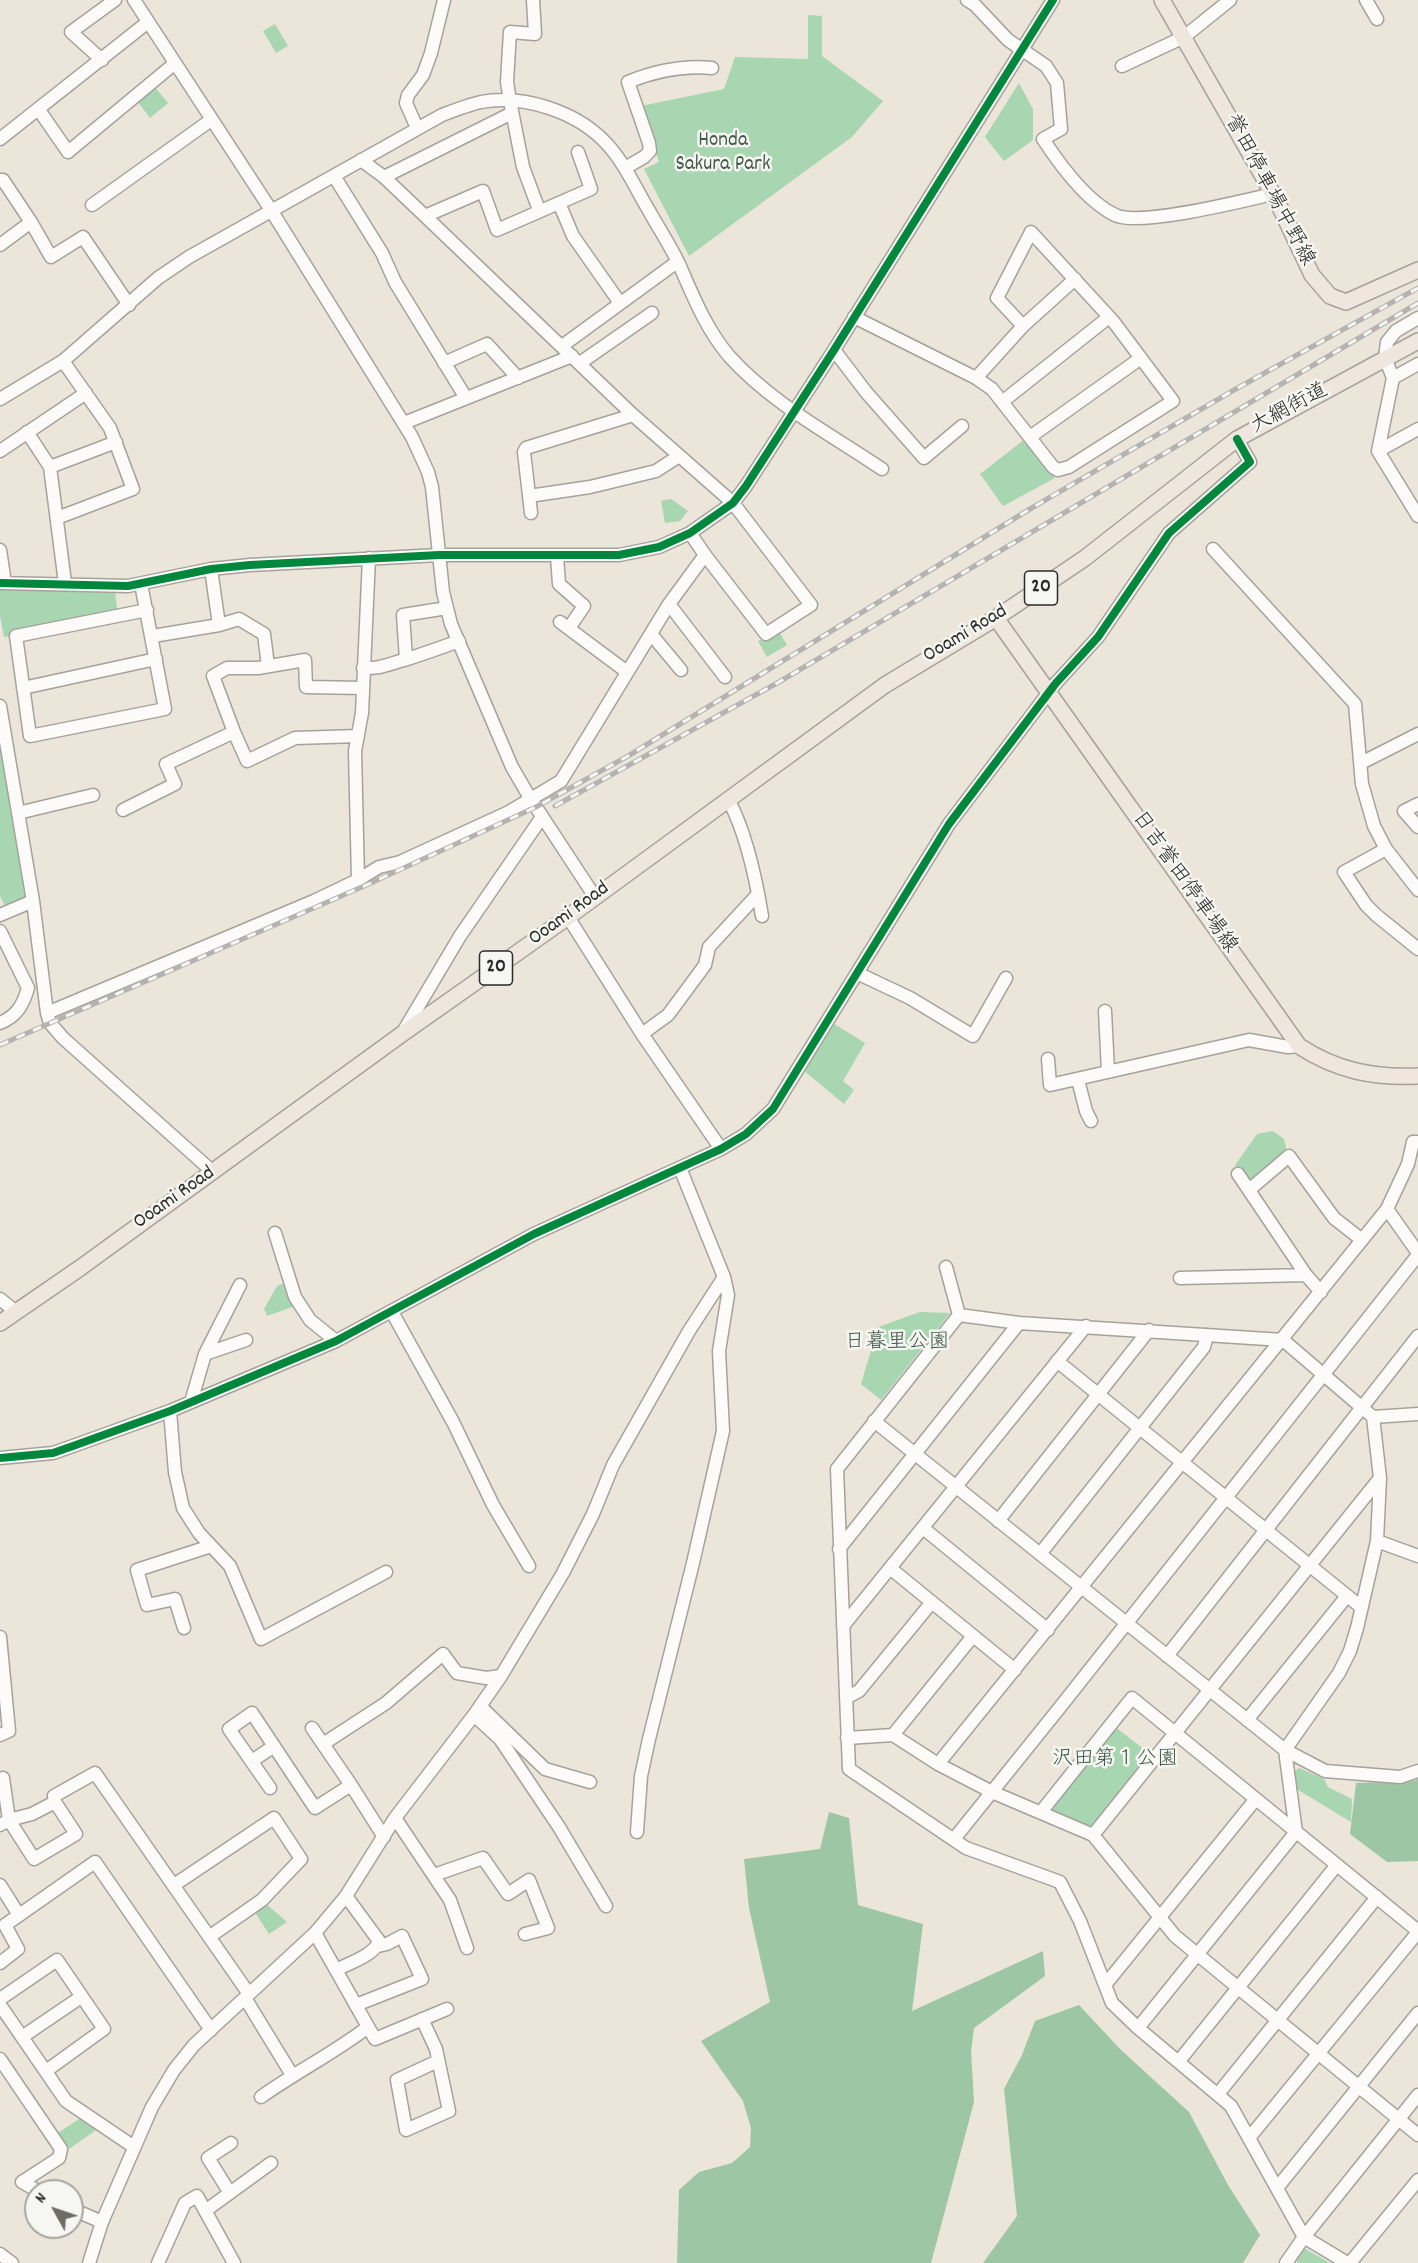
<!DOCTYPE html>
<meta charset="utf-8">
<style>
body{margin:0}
#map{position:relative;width:1418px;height:2263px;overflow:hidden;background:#ece5d9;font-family:Dekko,sans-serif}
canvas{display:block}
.north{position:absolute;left:24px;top:2179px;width:60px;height:60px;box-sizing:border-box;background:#f6f6f2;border:2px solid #a5a5a2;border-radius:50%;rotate:310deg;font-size:16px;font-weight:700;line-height:24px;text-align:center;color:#2b2b2b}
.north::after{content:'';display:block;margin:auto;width:21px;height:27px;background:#6f6c68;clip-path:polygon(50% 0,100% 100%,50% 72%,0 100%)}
</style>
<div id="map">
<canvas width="1418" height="2263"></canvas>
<div class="north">N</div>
</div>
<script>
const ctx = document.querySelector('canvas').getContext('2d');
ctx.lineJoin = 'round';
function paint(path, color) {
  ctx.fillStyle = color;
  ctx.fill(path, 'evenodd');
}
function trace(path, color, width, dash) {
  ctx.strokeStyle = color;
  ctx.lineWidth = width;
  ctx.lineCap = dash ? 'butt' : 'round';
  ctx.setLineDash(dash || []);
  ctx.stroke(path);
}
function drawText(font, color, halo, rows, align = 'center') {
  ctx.font = font + ' Dekko,"Klee One",sans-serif';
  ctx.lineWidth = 5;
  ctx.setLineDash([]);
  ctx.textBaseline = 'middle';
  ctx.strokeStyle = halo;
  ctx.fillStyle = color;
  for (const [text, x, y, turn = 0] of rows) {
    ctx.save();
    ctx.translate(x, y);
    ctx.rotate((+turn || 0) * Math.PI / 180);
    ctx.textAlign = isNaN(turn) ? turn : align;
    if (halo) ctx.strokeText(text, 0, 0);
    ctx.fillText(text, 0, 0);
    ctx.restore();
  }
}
paint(new Path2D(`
 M808,15l14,1v40l61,45 -31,36 -163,119 -45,-87 15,-7 -18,-56 83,-17 11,-32 73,2z
 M275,24l13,22 -12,7 -13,-22z
 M1019,83l14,26v31l-29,21 -19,-24z
 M154,86l14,17 -18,15 -13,-17z
 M1025,439l30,39 -52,28 -23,-32z
 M671,499l17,12 -8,10 -15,2 -4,-22z
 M0,589l115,4 3,21 -114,23 -4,-21z
 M778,630l9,15 -20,12 -9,-16z
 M0,731l28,163 -2,5 -20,9 -6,-12z
 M831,1022l34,21 -22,38 11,9 -10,14 -41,-34z
 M1273,1131l11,8 3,13 -37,31 -5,-2 -10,-16 22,-31z
 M287,1282l8,24 -28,10 -3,-7 13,-23z
 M920,1312l30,1 -69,87 -20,-16 17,-57z
 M1114,1726l35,27 -58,74 -42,-18z
 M1299,1768l25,11 4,8 24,12 -1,23 -56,-34 -1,-16z
 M265,1903l22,19 -18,12 -15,-23z
 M82,2117l17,11 -30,21 -11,-16z
 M1302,2247l28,16h-31l-3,-2v-5z`), '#a8d6b0');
paint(new Path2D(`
 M1418,1779v82l-31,1 -37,-28 6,-51 58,-2z
 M829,1812l20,6 9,87 65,19 -11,87 131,-60 2,25 -71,52 -3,23 3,51 -43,161h-254l2,-73 20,-18 33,-9 18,-16 1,-19 -8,-27 -42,-60 69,-39 -21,-94 -5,-49 76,-10z
 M1079,2005l41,44 69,63 39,73 32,50 -17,28h-260l34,-47 -13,-127 18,-34 13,-34z`), '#9dc6a5');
const minor = new Path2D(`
 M134,0l137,210 141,227 16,35 4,15 11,105 8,32 61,143 18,31 65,99
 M533,0l2,34 -25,-2 -3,50 3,19 13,66 16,43
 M967,0l8,5 33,35 38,26 11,17 4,46 -18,10c17,26 43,62 72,76 25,12 127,-14 158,-21
 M1366,0l11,19
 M102,60l-31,-28 44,-32
 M1122,66l62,-29 46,-37
 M39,110l29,42 106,-88
 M417,128l-11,-25 2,-8 15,-20 8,-22 13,-53
 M0,139l148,-117
 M361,160l23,17 41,39 208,199 100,88 78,102 -45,29 -61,-79
 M625,168l19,-11 6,-6 -1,-8 -21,-61c27,-11 54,-17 84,-14
 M334,176l48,77 13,29 71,116
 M384,177l128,-64
 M0,180h3l28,42 -31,23
 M559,203l14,33 47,67
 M92,205l119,-85
 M425,216l58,-25 14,39 94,-41 -13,-37
 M31,222l20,35 32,-20 46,68
 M854,317l122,61 16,11 61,78 5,3 11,-3 104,-66 -60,-80 -82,-89 -34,66 26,28
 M1418,318l-22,13 -9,11 -2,16 8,20 -15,73 40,65
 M562,346l115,-84
 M834,350l32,42 58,66 38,-32
 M444,363l43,-19 31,34
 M580,363l72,-50
 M976,378l47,-52 52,-47
 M1393,378l25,-14
 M0,399l63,-38 95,-83 31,-21 253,-142c13,-5 26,-10 39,-13 43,-8 96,10 125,41 18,19 29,44 42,66 10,18 22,36 31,55 14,32 27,65 50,92 42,47 101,78 153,113
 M1002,402l107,-85
 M404,423l168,-67
 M27,432l23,35 15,116
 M1030,437l111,-79
 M0,451l86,-58
 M1378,451l40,-22
 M50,467l66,-25
 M529,496l61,-9 66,-16 23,-15
 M531,513l-7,-61 2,-4 107,-33
 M57,518l76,-29 -23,-61 -47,-67
 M1213,549l142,155 7,80 12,42 12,23 -42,23 22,33 10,10 42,34
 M0,550l5,33
 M557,556l2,28 25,22 -15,22
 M0,583l128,3 83,-17 39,-4 189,-10h180l40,-8 31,-14 43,-30 13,-17 88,-136 219,-350
 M141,584l24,125 -135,27 -14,-100 131,-26
 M669,604l56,73
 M560,622l67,50
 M219,625l20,-6 25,15 4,32
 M651,634l30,36
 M153,636l66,-11 -8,-56
 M406,659l-3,-44 44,-7
 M363,668c18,1 25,-4 41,-8 19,-6 36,-12 55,-19
 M23,688l133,-29
 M0,706l33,195 14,112 3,10 13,15 150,134
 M234,732l13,29 48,-23 63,-2
 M1361,763l57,-29
 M729,801c17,32 27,78 33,115
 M1418,804l-14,7 14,16
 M123,810l52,-26 -9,-20 68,-32 -21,-56 14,-8h31l47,-8 1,27 57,1
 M18,813l75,-18
 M1386,849l32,41
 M358,880l-3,-129 7,-38 7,-155
 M0,915l33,-14
 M568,917l74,117 79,115
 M0,931l28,57c-5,17 -11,28 -28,35
 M857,973l53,25 63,38 33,-58
 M1105,1011l3,61
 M47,1013l267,-112 44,-21 21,-13 21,-5 109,-50 52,-31 108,-177 36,-49 -15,-22
 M403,1032l57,-96 82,-119
 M642,1034l26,-19 37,-50 4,-18 49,-53
 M1048,1059l2,26 199,-45 39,7 11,-1
 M1078,1080l8,31 5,10
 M1238,1174l68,101 15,17
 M1249,1190l40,-34 45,62 28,22
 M1387,1209l31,44
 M275,1233l20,64 15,23 26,21
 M946,1267l13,48
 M1180,1278l126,-3
 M0,1299l16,13
 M392,1312l61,110 40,83 36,61
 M959,1315l-122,154 12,300 117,79 94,34 20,39 32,82 26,25 93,78 73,131 43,26
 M959,1315l60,8 264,17 90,77 7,61 -3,63 -20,87 -7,23 -11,22 -54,77 11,82 -158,196
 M205,1354l41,-14
 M1057,1361l304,246
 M191,1402l14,-48 35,-69
 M170,1411l5,61 8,36 16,25 31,33 31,73 125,-67
 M1373,1417l45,-3
 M874,1421l411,329 40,21 75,6 18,-6
 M0,1458l53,-5 20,-7 97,-35 166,-70 198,-107 187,-85 25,-15 27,-25 176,-285 107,-141 42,-46 71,-104 81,-71 -13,-23
 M998,1521l151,-191
 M923,1528l125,102
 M1377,1541l41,15
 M839,1549l180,-226
 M1040,1554l164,-207 3,-12
 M890,1568l125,102
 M843,1626l243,-300
 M184,1628l-9,-29 -28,6 -10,-35 74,-24
 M0,1637l9,94 -9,4
 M1167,1656l251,-320
 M846,1698l13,-7 73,-89
 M480,1706l65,63 45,13
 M474,1715l26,24 59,88 47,79
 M1247,1720l100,-124
 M312,1728l39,57
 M893,1735l80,-99
 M847,1738l46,-3 45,29 54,28 101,43 82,101 243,199
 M323,1744l63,-41 57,-49 14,19 29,5 15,-2
 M252,1761l22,-15
 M938,1764l449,-555 21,-45 5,-22h5
 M0,1780l3,-2 6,42 25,39 42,-25 -21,-32 -1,-6 41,-23 154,221
 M270,1788l-41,-59 23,-16 63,95 36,-23 33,52
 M1041,1812l91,-114 286,233
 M395,1818l55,82 17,48
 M0,1825l9,-5 23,-6 23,-12
 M637,1832l4,-56 8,-37 44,-176 30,-132 -4,-80 9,-56 -4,-18
 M1093,1835l287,-357
 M954,1839l107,-133 357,-451
 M434,1875l49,-17 25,36 21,-14 19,48 -23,6
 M0,1885l19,30
 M174,1885l100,-67 27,41 -39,41 -53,37
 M315,1933l60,106 72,-30
 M0,1963l18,-14 -13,-24 90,-63 116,168
 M336,1970c13,-7 39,-15 43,-29l-33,-45
 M1105,1985l150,-185
 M245,1998l47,77
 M0,1999l57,-39 47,69 -58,42
 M0,2005l66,96 68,46
 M356,2005l66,-26 -20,-43 -15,8 -9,2
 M422,2019l14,30 13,62 -43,19 -9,-50 41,-19
 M22,2037l59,-40
 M0,2059l61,90 -2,9 -37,24 16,9
 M1179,2061l157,-195
 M1218,2094l159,-197
 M261,2097c35,-25 73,-44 107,-70
 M1249,2138l169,-206
 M1277,2188l141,-175
 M230,2193l-22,-35 23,-15
 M72,2209l30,13
 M205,2211l66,-48
 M0,2254l12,9
 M89,2263l13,-41 50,-115 22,-37 20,-25 121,-112 31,-37 49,-78 79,-103 27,-39 62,-103 30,-59 20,-49 76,-134 35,-54 -44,-109
 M158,2263l27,-60 12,-7 37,67
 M1286,2263l18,-26 114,-142
 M1350,2263l68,-83`);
const major = new Path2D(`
 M1162,0l115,201 35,74 18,21 16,6 72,-32
 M996,618l303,428c38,25 75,32 119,30
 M0,1323l80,-55 322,-234 166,-117 317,-232 111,-67 89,-60 152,-119 181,-98`);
trace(minor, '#a6a29b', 15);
trace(major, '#a6a29b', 18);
trace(minor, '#fcfbf9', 12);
trace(major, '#efe6de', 15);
const rail = new Path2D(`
 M555,806l224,-124 639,-379
 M0,1045l371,-162 165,-76 92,-51 402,-247 204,-119 184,-102`);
trace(rail, '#b4b3b1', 5);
trace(rail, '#f6f6f2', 3, [9]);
trace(new Path2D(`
 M0,583l128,3 83,-17 39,-4 189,-10h180l40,-8 31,-14 43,-30 13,-17 88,-136 219,-350
 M0,1458l53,-5 20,-7 97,-35 166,-70 198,-107 187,-85 25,-15 27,-25 176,-285 107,-141 42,-46 71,-104 81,-71 -13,-23`), '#00873e', 8);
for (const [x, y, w] of [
 [1041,588,33],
 [496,968,33]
]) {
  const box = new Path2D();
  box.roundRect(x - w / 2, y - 17, w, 34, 4.5);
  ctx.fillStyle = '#f6f6f2';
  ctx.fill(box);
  trace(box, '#2b2b2b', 1.5);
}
drawText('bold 20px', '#2b2b2b', null, [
 ["20",1041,588],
 ["20",496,968]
]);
drawText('21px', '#405a49', '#f6f6f2', [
 ["Honda",723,142],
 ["Sakura Park",723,166],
 ["日暮里公園",897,1344],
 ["沢田第１公園",1115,1761]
]);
drawText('21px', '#2b2b2b', '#f6f6f2', [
 ["誉田停車場中野線",1268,191,62],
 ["大網街道",1290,410,-28],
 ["Ooami Road",966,635,-31],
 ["日吉誉田停車場線",1183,883,55],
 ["Ooami Road",570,915,-36],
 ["Ooami Road",175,1199,-35]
]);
</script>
